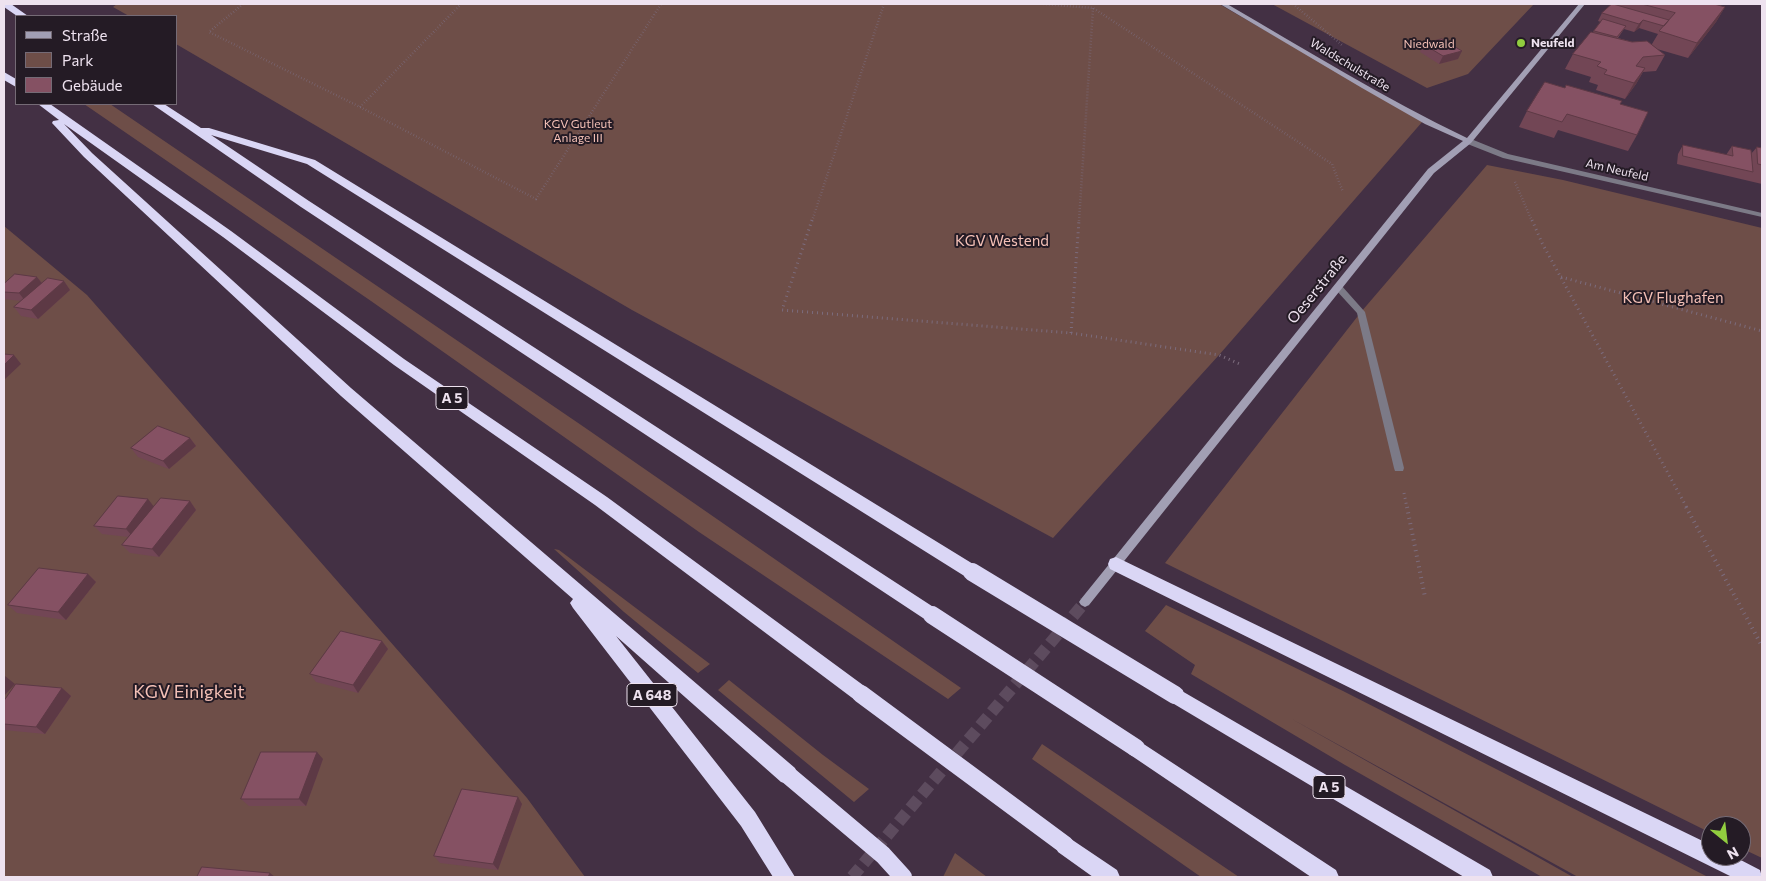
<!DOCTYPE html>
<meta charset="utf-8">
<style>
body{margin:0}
#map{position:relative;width:1766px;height:881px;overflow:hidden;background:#433044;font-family:Commissioner,sans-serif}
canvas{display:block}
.frame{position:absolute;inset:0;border:5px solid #eee2ef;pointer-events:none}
.legend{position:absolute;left:15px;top:15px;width:162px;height:90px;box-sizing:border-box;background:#241b25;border:1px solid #756b76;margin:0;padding:6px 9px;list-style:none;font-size:15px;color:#eee2ef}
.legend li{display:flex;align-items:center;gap:10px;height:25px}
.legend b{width:25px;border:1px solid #756b76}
.north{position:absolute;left:1701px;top:816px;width:50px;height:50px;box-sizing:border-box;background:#241b25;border:1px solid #756b76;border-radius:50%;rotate:151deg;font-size:14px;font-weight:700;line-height:20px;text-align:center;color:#eee2ef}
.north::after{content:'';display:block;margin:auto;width:18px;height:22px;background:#91cd3f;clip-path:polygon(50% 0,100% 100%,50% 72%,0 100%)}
</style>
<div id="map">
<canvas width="1766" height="881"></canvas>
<div class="frame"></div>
<ul class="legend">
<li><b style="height:6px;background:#a29fb4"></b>Straße</li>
<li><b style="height:14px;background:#6e4e48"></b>Park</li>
<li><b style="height:14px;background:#855163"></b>Gebäude</li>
</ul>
<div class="north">N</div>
</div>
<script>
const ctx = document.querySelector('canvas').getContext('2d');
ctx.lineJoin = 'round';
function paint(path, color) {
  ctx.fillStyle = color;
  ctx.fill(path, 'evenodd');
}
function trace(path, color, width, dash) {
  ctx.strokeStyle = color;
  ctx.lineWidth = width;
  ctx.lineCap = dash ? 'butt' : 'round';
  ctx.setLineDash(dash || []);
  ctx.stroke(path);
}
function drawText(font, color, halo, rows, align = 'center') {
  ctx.font = font + ' Commissioner,sans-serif';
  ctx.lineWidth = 4;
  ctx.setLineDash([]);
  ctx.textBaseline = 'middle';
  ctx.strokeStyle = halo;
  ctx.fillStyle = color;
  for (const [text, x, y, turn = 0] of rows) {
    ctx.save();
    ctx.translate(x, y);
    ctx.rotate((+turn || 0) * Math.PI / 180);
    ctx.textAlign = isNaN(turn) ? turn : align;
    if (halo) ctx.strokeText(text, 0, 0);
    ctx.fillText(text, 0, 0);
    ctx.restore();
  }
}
paint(new Path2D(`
 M117,4h1102l204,117 -204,234 -166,183 -421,-228 -456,-266v-28h-47l-16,-9z
 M1272,4h262l-66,70 -41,14z
 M84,104h26l474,323 377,261 -13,11 -249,-167 -328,-231z
 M1487,165l76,15 199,48v630l-21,-10v-22h-30v7l-546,-270 196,-251z
 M4,226l83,69 440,503 58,79h-581z
 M554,549l5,1 151,114 -12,9 -74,-61z
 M1166,605l177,86 365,186h-130l-288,-159 283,159h-31l-197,-112 -154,-91 4,-9 -50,-34z
 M729,680l94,75 46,34 -15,13 -136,-112z
 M1042,744l197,133h-38l-169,-118z
 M955,853l32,24h-44z`), '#6e4e48');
trace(new Path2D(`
 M852,877l233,-275`), '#5d4b5e', 12, [12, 6]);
trace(new Path2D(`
 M243,4l-34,28 151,75 176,92 125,-195
 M1043,4l50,4 239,156 11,28
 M1293,4l49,41
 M360,107l101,-103
 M1515,182l17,39
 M812,221l72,-217
 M1079,221l14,-213`), '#7c6c7d', 2.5, [0.5, 2.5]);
trace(new Path2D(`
 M812,220l-30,90 289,23 148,22 23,10
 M1532,220l10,23 145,265
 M1561,277l201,54
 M1071,333l8,-113
 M1404,493l3,15`), '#7c6c7d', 3, [1, 4]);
trace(new Path2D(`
 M1407,507l18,90
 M1686,507l76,139`), '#7c6c7d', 4, [1, 4.5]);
paint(new Path2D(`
 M1338,284l3,1 24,27 39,156 -1,3h-8l-1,-3 -37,-155 -22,-24 -1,-2 1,-2z`), '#7c7a87');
paint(new Path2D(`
 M1465,139h6l37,15 254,59v4l-259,-59 -38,-15z`), '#7c7a87');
paint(new Path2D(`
 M1220,4h7c79,46 157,94 240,134l112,-134h6l-114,139 -37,30 -345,432 -4,2 -4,-2 -2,-3 2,-3 347,-430 35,-28 -38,-17 -63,-36z`), '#a29fb4');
paint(new Path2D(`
 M4,4h7l17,12h-11l-13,-9z
 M4,72l12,7v8l-12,-7z
 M38,104h12l181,127 173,128 203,138 260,191 3,6 -3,6 -6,2 -6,-2 -260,-195 -201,-140 -171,-128 -159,-113 28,29 259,235 444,380 3,7 -3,7 -7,2 -7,-2 -165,-146 139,176 40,65h-22l-32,-51 -168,-218 -3,-5 3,-4 -232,-203 -257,-239 -32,-34 1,-2 6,-1z
 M152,104h12l37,24h8l106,32 663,407 2,5 -2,5 -6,2 -6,-2 -659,-413 -96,-29 98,66 629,409 3,5 -3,5 -6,2 -6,-2 -625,-413z
 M1116,557l595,288v11h22l27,14 2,7h-30l-622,-308 -2,-5 2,-5z
 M1175,687l315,183 3,7h-29l-295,-176 -3,-6 3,-6z
 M1136,739l200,131 3,7h-28l-182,-123 -2,-6 2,-6z
 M1065,835l52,35 3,7h-27l-35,-25 -3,-7 3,-7z`), '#dad6f5');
trace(new Path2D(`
 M972,572l203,123
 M932,615l204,133
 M861,694l204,151
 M788,775l95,80 20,22`), '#dad6f5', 18);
paint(new Path2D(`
 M1612,4h102l11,3 -9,15 -28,36 -31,-9 8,6 -9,16 -13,1 -7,12 -11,15 -29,-9 2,-5 -9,-3 2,-5 -26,-8 8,-15 20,-22 8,-10 -3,-1 4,-8zM1639,28l19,6 -6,10 -20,-2 -14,-4 6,-9 10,3z
 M1423,44l35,15 -19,5 -19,-12z
 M1620,104l17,31 -9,16 -70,-21 -4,8 -35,-11 8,-16z
 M1683,145l43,10 6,-9 19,8 6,-7 5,1v36l-85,-20 1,-10z
 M37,277l5,6 22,-2 6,9 -32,29 -17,-3 -7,-9 7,-6 -17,-2v-15z
 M190,438l6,8 -27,23 -31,-12 -7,-9z
 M190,501l6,9 -37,47 -29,-4 -8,-8 7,-8 -27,-3 -8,-8 60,-20z
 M88,574l8,8 -30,38 -49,-7 -9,-8z
 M382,641l6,8 -30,44 -42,-11 -6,-8z
 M62,688l9,8 -26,38 -41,-4v-29z
 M323,759l-17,47h-57l-8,-7z
 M522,804l-24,66 -58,-7 -6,-7z`), '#724655');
paint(new Path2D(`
 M1725,7l-9,15 -28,36 9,-15z
 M1643,20l-4,8 -5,4 5,-8z
 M1462,51l-4,8 -19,5 4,-8z
 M1645,68l-9,16 -11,15 9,-16z
 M37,277l7,9 -18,16 -7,-9z
 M64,281l6,9 -32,29 -7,-9z
 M14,355l7,9 -17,16v-15z
 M190,438l6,8 -27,23 -6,-8z
 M148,499l7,9 -22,29 -7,-8z
 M190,501l6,9 -37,47 -7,-8z
 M88,574l8,8 -30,38 -8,-8z
 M382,641l6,8 -30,44 -5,-8z
 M5,676l10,8 -11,12v-18z
 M62,688l9,8 -26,38 -9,-7z
 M317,752l6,7 -17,47 -7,-7z
 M518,797l4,7 -24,66 -5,-6z
 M270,873l5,4h-7z`), '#5d3945');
const building = new Path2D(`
 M1612,4h1l56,16 -5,6 -21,-6 -4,4 -37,-11z
 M1642,4h72l11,3 -28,36 -38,-12 16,-18z
 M1603,19l23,7 -9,11 -23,-6z
 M1591,32l41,10 15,-1 18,14 -22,2 -7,9 9,2 -11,15 -30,-9 3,-4 -10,-4 4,-4 -28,-8z
 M1442,39l20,12 -19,5 -20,-12z
 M1545,82l20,6 1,-3 56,16 -2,3 28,8 -11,23 -70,-21 -5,8 -35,-11z
 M1683,145l50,11 -1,-10 19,4 2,22 -70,-16z
 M1757,147l5,1v17l-4,-1z
 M15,274l22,3 -18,16 -15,-1v-8z
 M48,278l16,3 -33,29 -17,-3z
 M4,354l10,1 -10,10z
 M158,426l32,12 -27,23 -32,-13z
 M118,496l30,3 -22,30 -32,-3z
 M161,498l29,3 -38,48 -30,-4z
 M39,568l49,6 -30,38 -50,-7z
 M341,631l41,10 -29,44 -43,-11z
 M16,684l46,4 -26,39 -32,-3v-23z
 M261,752h56l-18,47h-58z
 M462,789l56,8 -25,67 -59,-8z
 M202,867l68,6 -2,4h-71z`);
paint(building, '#855163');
trace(building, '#5d3945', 1);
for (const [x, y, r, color] of [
 [1521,43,5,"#91cd3f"]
]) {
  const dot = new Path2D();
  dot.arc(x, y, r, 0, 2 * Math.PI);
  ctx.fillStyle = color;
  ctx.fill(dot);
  trace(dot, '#241b25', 2);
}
drawText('bold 12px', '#eee2ef', '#241b25', [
 ["Neufeld",1531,43]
], 'left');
drawText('12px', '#f4c0b6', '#241b25', [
 ["Niedwald",1429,44],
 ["KGV Gutleut",578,124],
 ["Anlage III",578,138]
]);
drawText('12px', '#eee2ef', '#241b25', [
 ["Waldschulstraße",1350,65,31],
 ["Am Neufeld",1617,170,13]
]);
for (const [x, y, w] of [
 [452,398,32],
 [652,695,50],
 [1329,787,32]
]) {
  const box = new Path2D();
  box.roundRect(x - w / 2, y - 11.5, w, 23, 4);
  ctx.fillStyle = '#241b25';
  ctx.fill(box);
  trace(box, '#eee2ef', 1);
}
drawText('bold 14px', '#eee2ef', null, [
 ["A 5",452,398],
 ["A 648",652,695],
 ["A 5",1329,787]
]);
drawText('15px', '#f4c0b6', '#241b25', [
 ["KGV Westend",1002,241],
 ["KGV Flughafen",1673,298]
]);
drawText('15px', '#eee2ef', '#241b25', [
 ["Oeserstraße",1317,289,-51]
]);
drawText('18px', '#f4c0b6', '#241b25', [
 ["KGV Einigkeit",189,692]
]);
</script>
